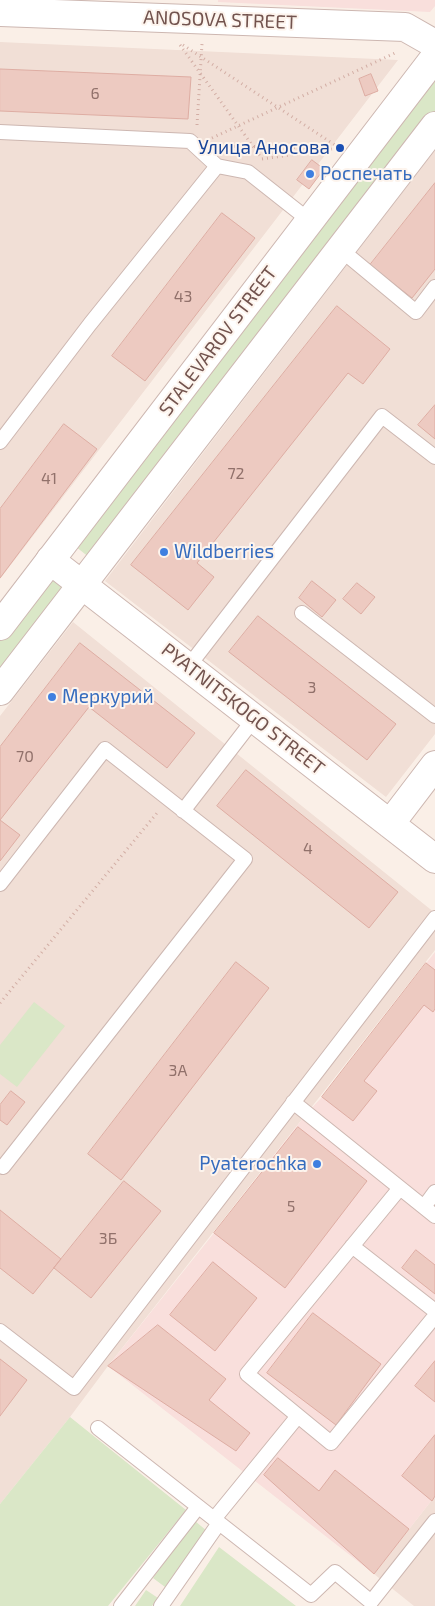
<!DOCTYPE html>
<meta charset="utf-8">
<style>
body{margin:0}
canvas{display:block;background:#faefe7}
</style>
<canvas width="435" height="1606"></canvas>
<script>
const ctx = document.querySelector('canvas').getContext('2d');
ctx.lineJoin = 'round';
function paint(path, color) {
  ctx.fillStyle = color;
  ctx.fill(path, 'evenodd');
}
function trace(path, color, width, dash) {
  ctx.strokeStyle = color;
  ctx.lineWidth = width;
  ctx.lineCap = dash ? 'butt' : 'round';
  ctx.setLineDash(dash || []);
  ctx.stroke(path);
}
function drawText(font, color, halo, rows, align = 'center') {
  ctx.font = font + ' "Exo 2",sans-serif';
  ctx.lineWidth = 4;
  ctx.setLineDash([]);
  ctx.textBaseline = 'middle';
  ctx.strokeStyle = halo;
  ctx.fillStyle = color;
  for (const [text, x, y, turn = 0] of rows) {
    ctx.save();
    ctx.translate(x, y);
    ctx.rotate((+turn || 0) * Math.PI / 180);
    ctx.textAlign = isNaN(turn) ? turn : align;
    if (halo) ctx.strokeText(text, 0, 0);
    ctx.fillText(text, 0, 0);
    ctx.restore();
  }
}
paint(new Path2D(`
 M0,42l398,18 -398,519z
 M435,150v584l-49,63 -281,-216z
 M73,622l362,291v37l-327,416 -38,51 -70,87v-788z
 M435,1496v110h-21l-40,-32z`), '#f1dfd6');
paint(new Path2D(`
 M218,0h217v6l-5,6 -212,-10z
 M435,952v544l-61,78 -266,-208 106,-133 93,-120 15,-16z`), '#f9dfdc');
paint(new Path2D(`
 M435,78v42l-345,438 -15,-12z
 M55,576l14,10 -69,97v-45z
 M34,1002l31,24 -48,61 -17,-13v-29z
 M70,1417l116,93 -78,96h-108v-102z
 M195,1521l12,10 -42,56 -12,-9z
 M219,1547l77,59h-116z
 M146,1590l12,8 -6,8h-17z`), '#dae7c7');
const building = new Path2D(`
 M0,69l191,8 -3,42 -188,-8z
 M371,74l7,17 -13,5 -6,-17z
 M312,160l12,9 -15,20 -12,-9z
 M435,183v86l-23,29 -42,-33z
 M222,213l33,25 -110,143 -33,-25z
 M337,306l53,43 -27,35 -15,-11 -151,190 17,14 -26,33 -57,-45z
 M435,405v34l-17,-14z
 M64,424l33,25 -97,129v-69z
 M312,581l24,19 -14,17 -23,-19z
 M357,583l18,14 -14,17 -18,-15z
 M258,616l138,108 -29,36 -138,-108z
 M80,643l115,90 -28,35 -78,-61 -89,113 20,15 -20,26v-114z
 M246,770l152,122 -29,36 -152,-122z
 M236,962l33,26 -148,192 -33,-26z
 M426,963l9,7v39l-2,3 -9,-7 -60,76 13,10 -24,30 -31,-24z
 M11,1091l14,11 -18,23 -7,-5v-15z
 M298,1127l69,54 -82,107 -71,-55z
 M124,1181l37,30 -70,87 -37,-30z
 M0,1210l61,49 -28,35 -33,-26z
 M416,1250l19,15v29l-33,-26z
 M213,1262l44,36 -42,53 -45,-36z
 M313,1313l68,51 -45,61 -69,-52z
 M158,1325l68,54 -17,21 41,33 -14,18 -128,-85z
 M0,1359l27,21 -27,36z
 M435,1361v41l-20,-16z
 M435,1435v61l-3,5 -30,-25z
 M278,1458l41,33 16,-21 74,59 -35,45 -110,-99z`);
paint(building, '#edcac1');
trace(building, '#deada3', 1);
const service = new Path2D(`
 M0,132l190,9 27,25 -127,158 -90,118
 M217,166l31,6 62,49
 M340,249l76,63 19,-25
 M302,613l133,103
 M188,667l194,-251 53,41
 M183,811l71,-92
 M0,884l105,-135 140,110 -242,308
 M293,1102l142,114
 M400,1188l-153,186 84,69 104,-127
 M424,1207l11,-15
 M352,1246l83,65
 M0,1331l74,57 361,-470
 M98,1428l213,167 24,-23 36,30 64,-81
 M214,1519l84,-103
 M121,1606l77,-99
 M161,1606l58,-83`);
const minor = new Path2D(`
 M0,12l405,15 30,17
 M50,560l385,299
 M390,824l45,-59`);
const tertiary = new Path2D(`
 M0,626l435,-569
 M0,691l435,-565`);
trace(service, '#cdb7b1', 16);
trace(minor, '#cdb7b1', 30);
trace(tertiary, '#cdb7b1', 30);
trace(new Path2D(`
 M180,45l80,111
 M183,45l152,100
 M197,125l5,-81
 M212,138l183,-85
 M224,146l106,2
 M262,159l70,-10
 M0,1003l157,-190`), '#d2ada4', 3, [1, 4]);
trace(service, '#fff', 14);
trace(minor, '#fff', 28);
trace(tertiary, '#fff', 28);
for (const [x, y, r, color] of [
 [340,148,5,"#1a4fb4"],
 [310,174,5,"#3f7fe0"],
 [164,552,5,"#3f7fe0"],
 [52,697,5,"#3f7fe0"],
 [317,1164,5,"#3f7fe0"]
]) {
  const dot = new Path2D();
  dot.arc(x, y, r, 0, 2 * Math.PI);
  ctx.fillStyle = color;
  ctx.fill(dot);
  trace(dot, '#fdf4ed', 2);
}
drawText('16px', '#91716b', null, [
 ["6",95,94],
 ["43",183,297],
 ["72",236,474],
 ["41",49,479],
 ["3",312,688],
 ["70",25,757],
 ["4",308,849],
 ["3А",178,1071],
 ["5",291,1207],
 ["3Б",108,1239]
]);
drawText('19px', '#72534e', '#fdf4ed', [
 ["ANOSOVA STREET",220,20,2],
 ["STALEVAROV STREET",218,341,-53],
 ["PYATNITSKOGO STREET",243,709,38]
]);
drawText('19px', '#164399', '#fdf4ed', [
 ["Улица Аносова",330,148]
], 'right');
drawText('19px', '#366cbe', '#fdf4ed', [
 ["Роспечать",320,174],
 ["Wildberries",174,552],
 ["Меркурий",62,697],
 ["Pyaterochka",307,1164,"right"]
], 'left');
</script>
